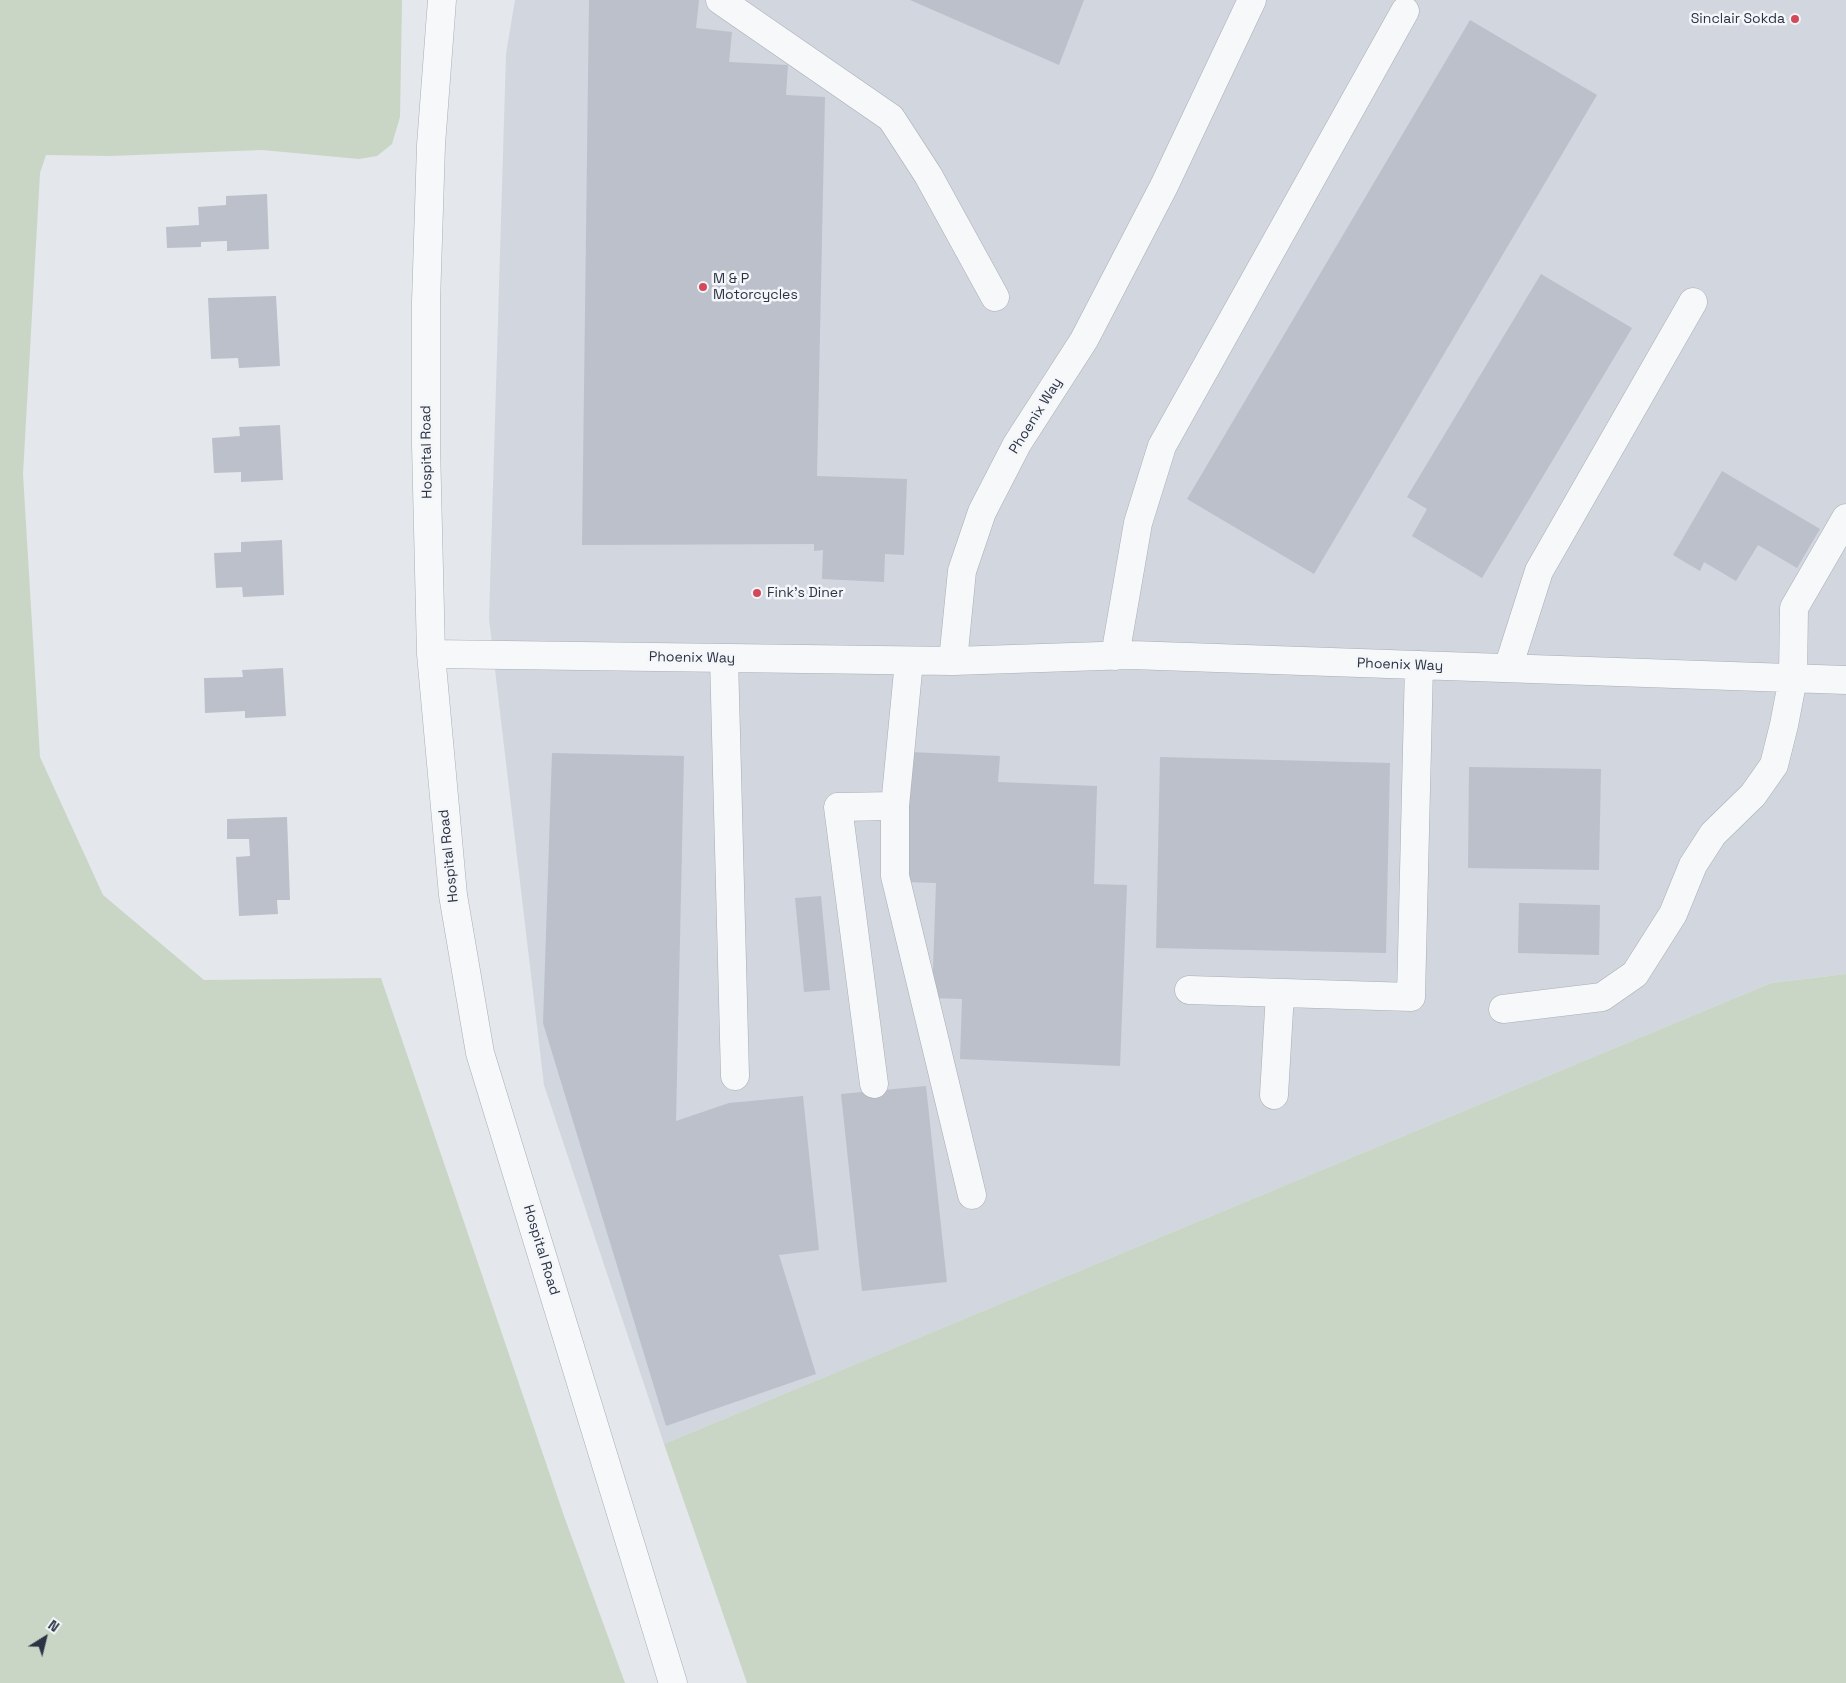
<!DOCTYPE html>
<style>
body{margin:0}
#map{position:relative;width:1846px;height:1683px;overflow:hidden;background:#e4e7ec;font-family:"Space Grotesk",sans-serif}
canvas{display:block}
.north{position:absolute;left:20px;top:1613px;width:50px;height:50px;-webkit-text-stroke:4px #f4f6f9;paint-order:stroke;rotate:36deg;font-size:14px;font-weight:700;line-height:20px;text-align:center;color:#2b3445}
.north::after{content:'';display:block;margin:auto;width:18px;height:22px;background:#2b3445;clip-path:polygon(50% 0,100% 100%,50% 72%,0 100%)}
</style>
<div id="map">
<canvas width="1846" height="1683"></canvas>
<div class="north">N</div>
</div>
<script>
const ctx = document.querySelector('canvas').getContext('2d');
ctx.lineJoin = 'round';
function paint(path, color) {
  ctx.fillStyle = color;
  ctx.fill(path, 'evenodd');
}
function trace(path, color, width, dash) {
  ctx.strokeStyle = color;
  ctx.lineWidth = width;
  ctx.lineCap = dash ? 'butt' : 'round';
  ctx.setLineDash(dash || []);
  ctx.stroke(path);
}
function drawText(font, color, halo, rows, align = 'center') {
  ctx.font = font + ' "Space Grotesk",sans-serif';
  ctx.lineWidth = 5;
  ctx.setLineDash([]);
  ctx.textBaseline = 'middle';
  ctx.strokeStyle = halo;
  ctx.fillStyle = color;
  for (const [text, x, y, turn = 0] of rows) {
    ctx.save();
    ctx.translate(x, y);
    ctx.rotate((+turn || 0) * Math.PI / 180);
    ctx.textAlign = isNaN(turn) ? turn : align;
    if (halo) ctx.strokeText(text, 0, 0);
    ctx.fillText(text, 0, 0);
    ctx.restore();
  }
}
paint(new Path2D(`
 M515,0h1331v974l-75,9 -1107,461 -120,-359 -55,-466 17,-565z`), '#d2d6de');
paint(new Path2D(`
 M0,0h402l-2,117 -8,27 -15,12 -18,3 -97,-9 -152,6 -64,-1 -6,18 -17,301 17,283 63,138 101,85 177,-2 183,538 61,167h-625z
 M1846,974v709h-1099l-83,-239 1107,-461z`), '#c9d6c5');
paint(new Path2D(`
 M589,0h110l-3,28 36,4 -3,30 59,3 -2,30 39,2 -8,379 90,3 -3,76 -19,-1 -1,28 -62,-3 1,-29 -9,1v-7l-232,1z
 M910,0h174l-25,65z
 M1470,20l127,75 -283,479 -127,-75z
 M267,194l2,55 -42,2v-10l-26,1v5l-34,1 -1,-21 33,-2 -1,-18 28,-2v-9z
 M1541,274l91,54 -150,250 -70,-42 15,-27 -20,-12z
 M276,296l4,70 -41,2 -1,-10 -27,1 -3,-61z
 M280,425l3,55 -42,2v-10l-27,1 -2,-35 28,-2 -1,-9z
 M1722,471l98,58 -23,39 -39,-23 -22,36 -32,-19 -4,9 -27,-16z
 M282,540l2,55 -41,2 -1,-10 -26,1 -2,-35 27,-1v-10z
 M283,668l3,48 -41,2v-7l-40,2 -1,-35 39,-1 -1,-7z
 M910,752l90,4 -2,26 99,4 -3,98 33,1 -7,181 -160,-7 2,-60 -30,-1 4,-115 -31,-1z
 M552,753l132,3 -8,365 53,-18 74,-7 16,154 -40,5 37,119 -150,52 -123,-403z
 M1160,757l230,6 -4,190 -230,-5z
 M1469,767l132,2 -2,101 -131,-2z
 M287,817l3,83h-13l1,14 -39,2 -3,-59 14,-1 -1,-17h-22v-20z
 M821,896l9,94 -26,2 -9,-94z
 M1519,903l81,2 -1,50 -81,-2z
 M926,1086l21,196 -85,9 -21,-197z`), '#bbc0ca');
const minor = new Path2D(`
 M442,0l-11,145 -5,157v143l5,209 22,241 27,158 193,630
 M720,0l171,118 37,57 67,122
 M431,654l522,7 178,-6 715,25
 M1115,656l23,-133 24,-77 243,-435
 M724,658l11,418
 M909,661l-14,145v70l77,319
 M953,661l9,-90 20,-59 35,-68 67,-104 80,-154 88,-186
 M1508,668l31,-97 154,-269
 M1189,990l222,7 8,-332
 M1503,1009l99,-12 33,-23 38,-60 20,-49 20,-31 40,-39 21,-30 10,-40 9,-47 1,-70 52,-90
 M874,1084l-36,-277 57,-1
 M1274,1095l6,-102`);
trace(minor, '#a9aeb7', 29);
trace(minor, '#f7f8fa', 28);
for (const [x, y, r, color] of [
 [1795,19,5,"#d1495b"],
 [703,287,5,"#d1495b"],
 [757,593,5,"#d1495b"]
]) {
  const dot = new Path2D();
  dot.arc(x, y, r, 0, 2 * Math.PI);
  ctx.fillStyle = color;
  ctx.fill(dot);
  trace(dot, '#f4f6f9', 2);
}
drawText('14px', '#2b3445', '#f4f6f9', [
 ["Sinclair Sokda",1785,19,"right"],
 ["M & P",713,279],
 ["Motorcycles",713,295],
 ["Fink's Diner",767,593]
], 'left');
drawText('14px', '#2b3445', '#f4f6f9', [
 ["Phoenix Way",1036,416,-58],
 ["Hospital Road",427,452,-91],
 ["Phoenix Way",692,658,1],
 ["Phoenix Way",1400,665,2],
 ["Hospital Road",449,856,-96],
 ["Hospital Road",541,1250,73]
]);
</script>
